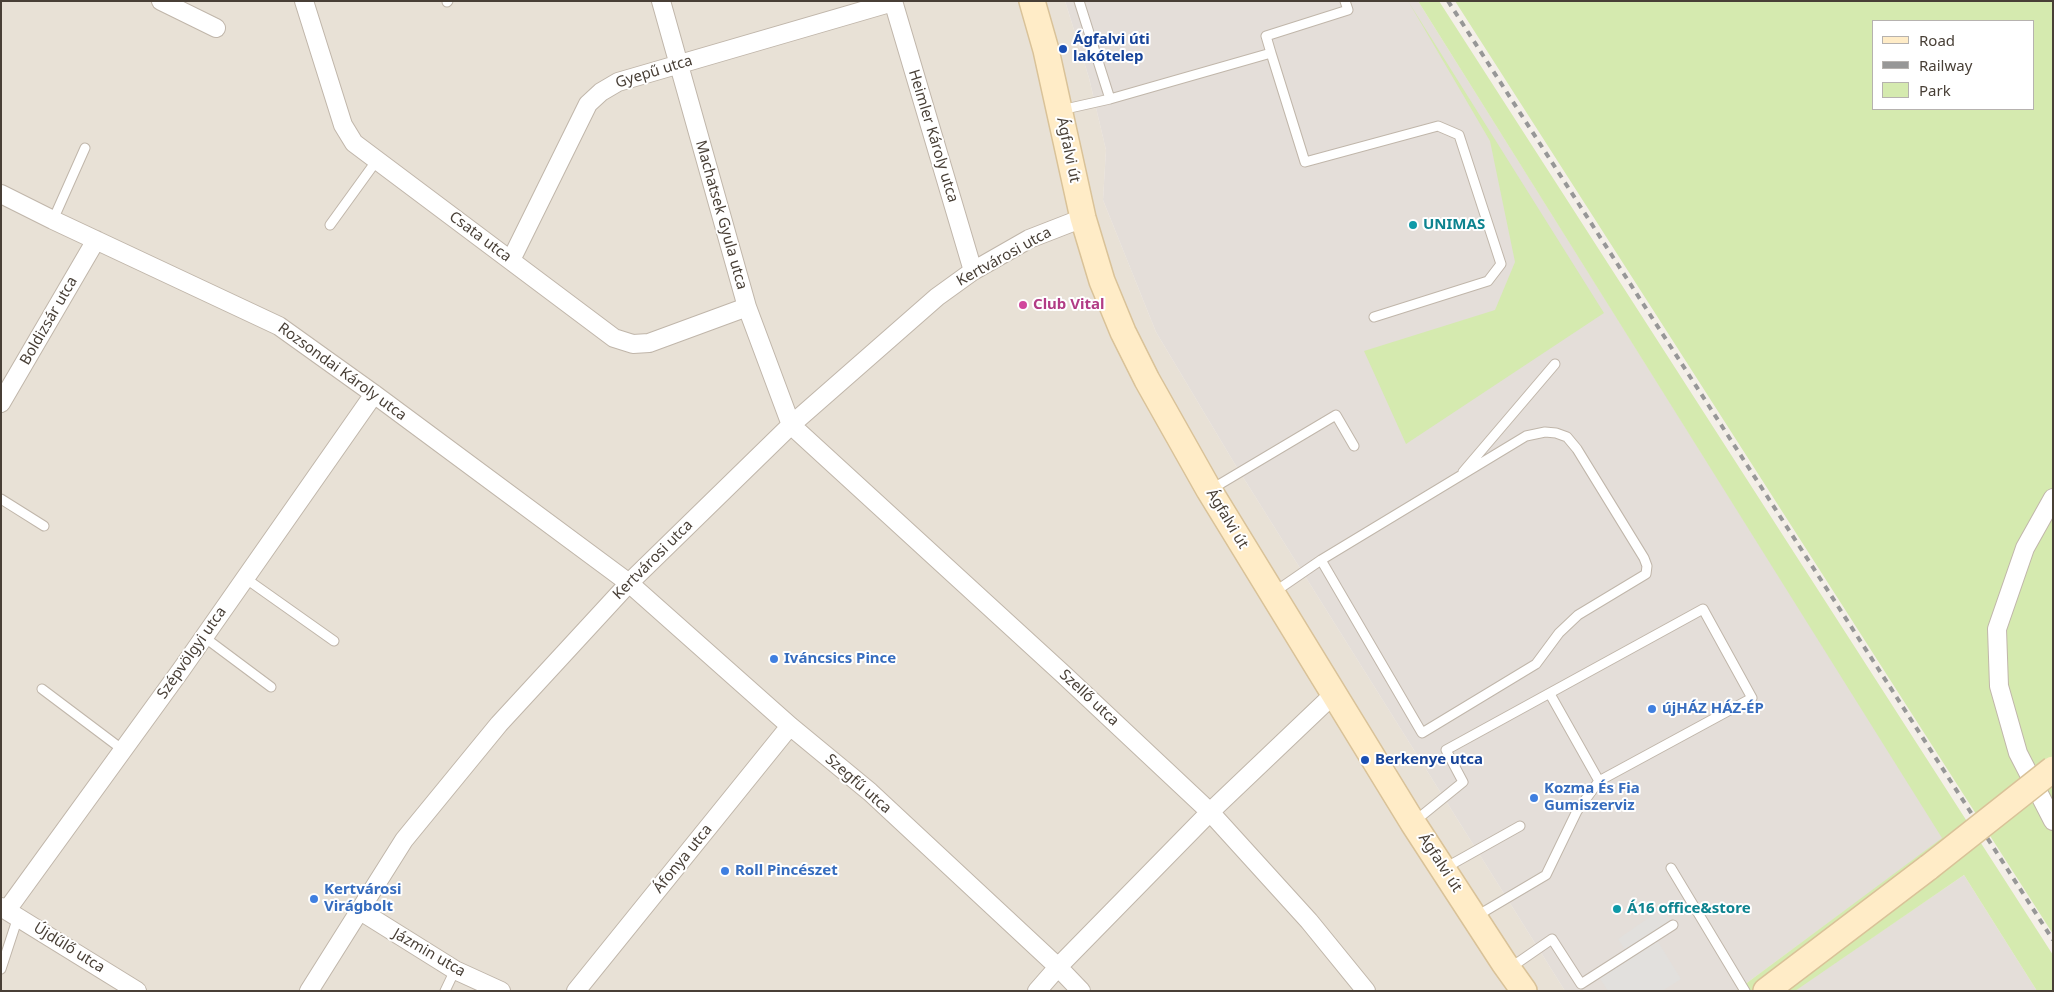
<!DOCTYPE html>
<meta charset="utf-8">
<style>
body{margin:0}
#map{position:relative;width:2054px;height:992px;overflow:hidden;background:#f4efe8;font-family:"Noto Sans",sans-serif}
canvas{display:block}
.frame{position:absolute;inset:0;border:2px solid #483f36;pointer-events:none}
.legend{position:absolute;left:1872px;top:20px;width:162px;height:90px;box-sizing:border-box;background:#fff;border:1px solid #b6b2af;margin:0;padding:6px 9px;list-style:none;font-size:15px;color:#483f36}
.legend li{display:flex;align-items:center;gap:10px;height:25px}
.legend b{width:25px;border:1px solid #b6b2af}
</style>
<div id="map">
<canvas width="2054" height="992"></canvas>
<div class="frame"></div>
<ul class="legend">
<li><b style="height:6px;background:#ffecc7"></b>Road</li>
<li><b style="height:6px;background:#979797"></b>Railway</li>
<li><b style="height:14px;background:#d5eaaf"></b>Park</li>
</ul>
</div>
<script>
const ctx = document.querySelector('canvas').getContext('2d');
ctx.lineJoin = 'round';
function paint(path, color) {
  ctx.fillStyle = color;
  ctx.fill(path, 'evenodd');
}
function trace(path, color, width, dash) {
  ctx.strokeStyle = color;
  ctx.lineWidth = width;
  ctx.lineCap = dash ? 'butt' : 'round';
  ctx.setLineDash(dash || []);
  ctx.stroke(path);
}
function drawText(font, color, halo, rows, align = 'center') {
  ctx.font = font + ' "Noto Sans",sans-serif';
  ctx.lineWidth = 4;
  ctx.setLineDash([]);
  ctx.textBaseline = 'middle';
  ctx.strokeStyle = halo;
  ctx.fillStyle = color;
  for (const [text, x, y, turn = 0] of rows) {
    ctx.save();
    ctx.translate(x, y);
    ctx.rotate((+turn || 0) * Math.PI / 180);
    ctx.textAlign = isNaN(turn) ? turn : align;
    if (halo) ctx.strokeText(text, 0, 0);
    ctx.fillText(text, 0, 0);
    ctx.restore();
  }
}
paint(new Path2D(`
 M1,1h1064l24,77 17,72 -3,50 53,132 80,134 329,525h-1564z`), '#e8e1d6');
paint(new Path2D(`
 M1065,1h353l525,837 -207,153h-171l-329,-525 -80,-134 -53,-132 3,-50 -17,-72z
 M1964,875l73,116h-242l3,-3z`), '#e4ded9');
paint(new Path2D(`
 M1408,1l196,312 -198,131 -42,-93 131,-41 20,-48 -25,-121z
 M1418,1h21l614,954v36h-16l-73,-116 -169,116h-59l206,-153z
 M1455,1h598v933zM1873,21h160v88h-160z`), '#d5eaaf');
paint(new Path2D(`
 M1663,908l10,17 -18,12 26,42 -19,12h-54l-11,-17 31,-20 -10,-15z`), '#e2e0dd');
const lane = new Path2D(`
 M1079,1l31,98
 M447,2l1,-1
 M1271,53l34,109 133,-36 21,9 42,129 -13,17 -114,36
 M1061,110l49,-11 161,-46 -5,-17 82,-26 -3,-9
 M53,220l32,-72
 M330,225l47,-65
 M1463,472l92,-108
 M1210,490l126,-75 18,31
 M1,499l43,27
 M245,578l89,63
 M1273,593l48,-33 205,-124 19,-4 11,1 11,4 10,12 67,109 3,8 -1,8 -68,41 -19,18 -23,31 -114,69 -101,-173
 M204,637l67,50
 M42,689l81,61
 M1550,694l49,87
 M1415,821l48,-39 -17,-32 257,-141 49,89 -153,83 -22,30 -31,64 -71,42
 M1445,868l75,-42
 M1671,868l74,123
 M1510,968l42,-29 29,45 92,-59
 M1,969l17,-52
 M445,991l10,-21`);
const street = new Path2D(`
 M161,1l55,27
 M304,1l39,124 11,18 260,195 19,6 16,-1 98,-36
 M661,1l86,306 44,118 272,249 147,138 99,109 57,70
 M893,1l80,270
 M1,194l52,26 226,106 95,68 255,189 161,143 80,66 188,175 23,24
 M511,260l77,-156 13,-12 17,-10 275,-80
 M1,403l95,-163
 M2053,498l-28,50 -28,81 2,57 19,67 35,68
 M1,907l136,84
 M7,910l174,-240 193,-276
 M359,910l96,60 46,21
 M309,991l95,-151 95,-116 130,-141 162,-158 146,-128 36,-26 56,-32 54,-21
 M576,991l214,-265
 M1037,991l21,-24 152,-155 124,-118`);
const secondary = new Path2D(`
 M1032,1l14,49 37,168 19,63 21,51 24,48 62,110 204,333 91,140 20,28
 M1766,991l163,-124`);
trace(lane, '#c0b6aa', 11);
trace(street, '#c0b6aa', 20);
trace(secondary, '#d9c298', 28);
trace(lane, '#fff', 9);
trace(street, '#fff', 18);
trace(secondary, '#ffecc7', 25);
trace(new Path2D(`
 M1448,1l605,939`), '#979797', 4, [6, 6]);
const secondaryBridge = new Path2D(`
 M1929,867l124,-98`);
trace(secondaryBridge, '#d9c298', 28, []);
trace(secondaryBridge, '#ffecc7', 25);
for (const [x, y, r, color] of [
 [1063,49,5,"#1a4fb4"],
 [1413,225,5,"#0f9aa8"],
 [1023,305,5,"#d1479c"],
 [774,659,5,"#3f7fe0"],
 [1652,709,5,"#3f7fe0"],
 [1365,760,5,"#1a4fb4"],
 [1534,798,5,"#3f7fe0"],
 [725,871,5,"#3f7fe0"],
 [314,899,5,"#3f7fe0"],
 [1617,909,5,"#0f9aa8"]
]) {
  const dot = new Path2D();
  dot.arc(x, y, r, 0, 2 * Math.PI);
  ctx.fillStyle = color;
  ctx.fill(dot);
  trace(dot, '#fff', 2);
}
drawText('bold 15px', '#164399', '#fff', [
 ["Ágfalvi úti",1073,40],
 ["lakótelep",1073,57],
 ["Berkenye utca",1375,760]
], 'left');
drawText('15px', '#483f36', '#fff', [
 ["Gyepű utca",654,72,-17],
 ["Heimler Károly utca",933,136,73],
 ["Ágfalvi út",1068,150,78],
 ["Machatsek Gyula utca",721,215,74],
 ["Csata utca",480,237,37],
 ["Kertvárosi utca",1004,257,-29],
 ["Boldizsár utca",49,321,-60],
 ["Rozsondai Károly utca",342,372,36],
 ["Ágfalvi út",1227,519,59],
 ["Kertvárosi utca",653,560,-45],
 ["Szépvölgyi utca",192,653,-55],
 ["Szellő utca",1089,698,43],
 ["Szegfű utca",858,784,41],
 ["Áfonya utca",683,859,-51],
 ["Ágfalvi út",1440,863,57],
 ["Újdűlő utca",69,948,32],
 ["Jázmin utca",429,953,30]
]);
drawText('bold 15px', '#0d838f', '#fff', [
 ["UNIMAS",1423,225],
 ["Á16 office&store",1627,909]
], 'left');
drawText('bold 15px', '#b23c85', '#fff', [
 ["Club Vital",1033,305]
], 'left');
drawText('bold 15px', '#366cbe', '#fff', [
 ["Iváncsics Pince",784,659],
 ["újHÁZ HÁZ-ÉP",1662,709],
 ["Kozma És Fia",1544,789],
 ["Gumiszerviz",1544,806],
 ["Roll Pincészet",735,871],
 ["Kertvárosi",324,890],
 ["Virágbolt",324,907]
], 'left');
</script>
